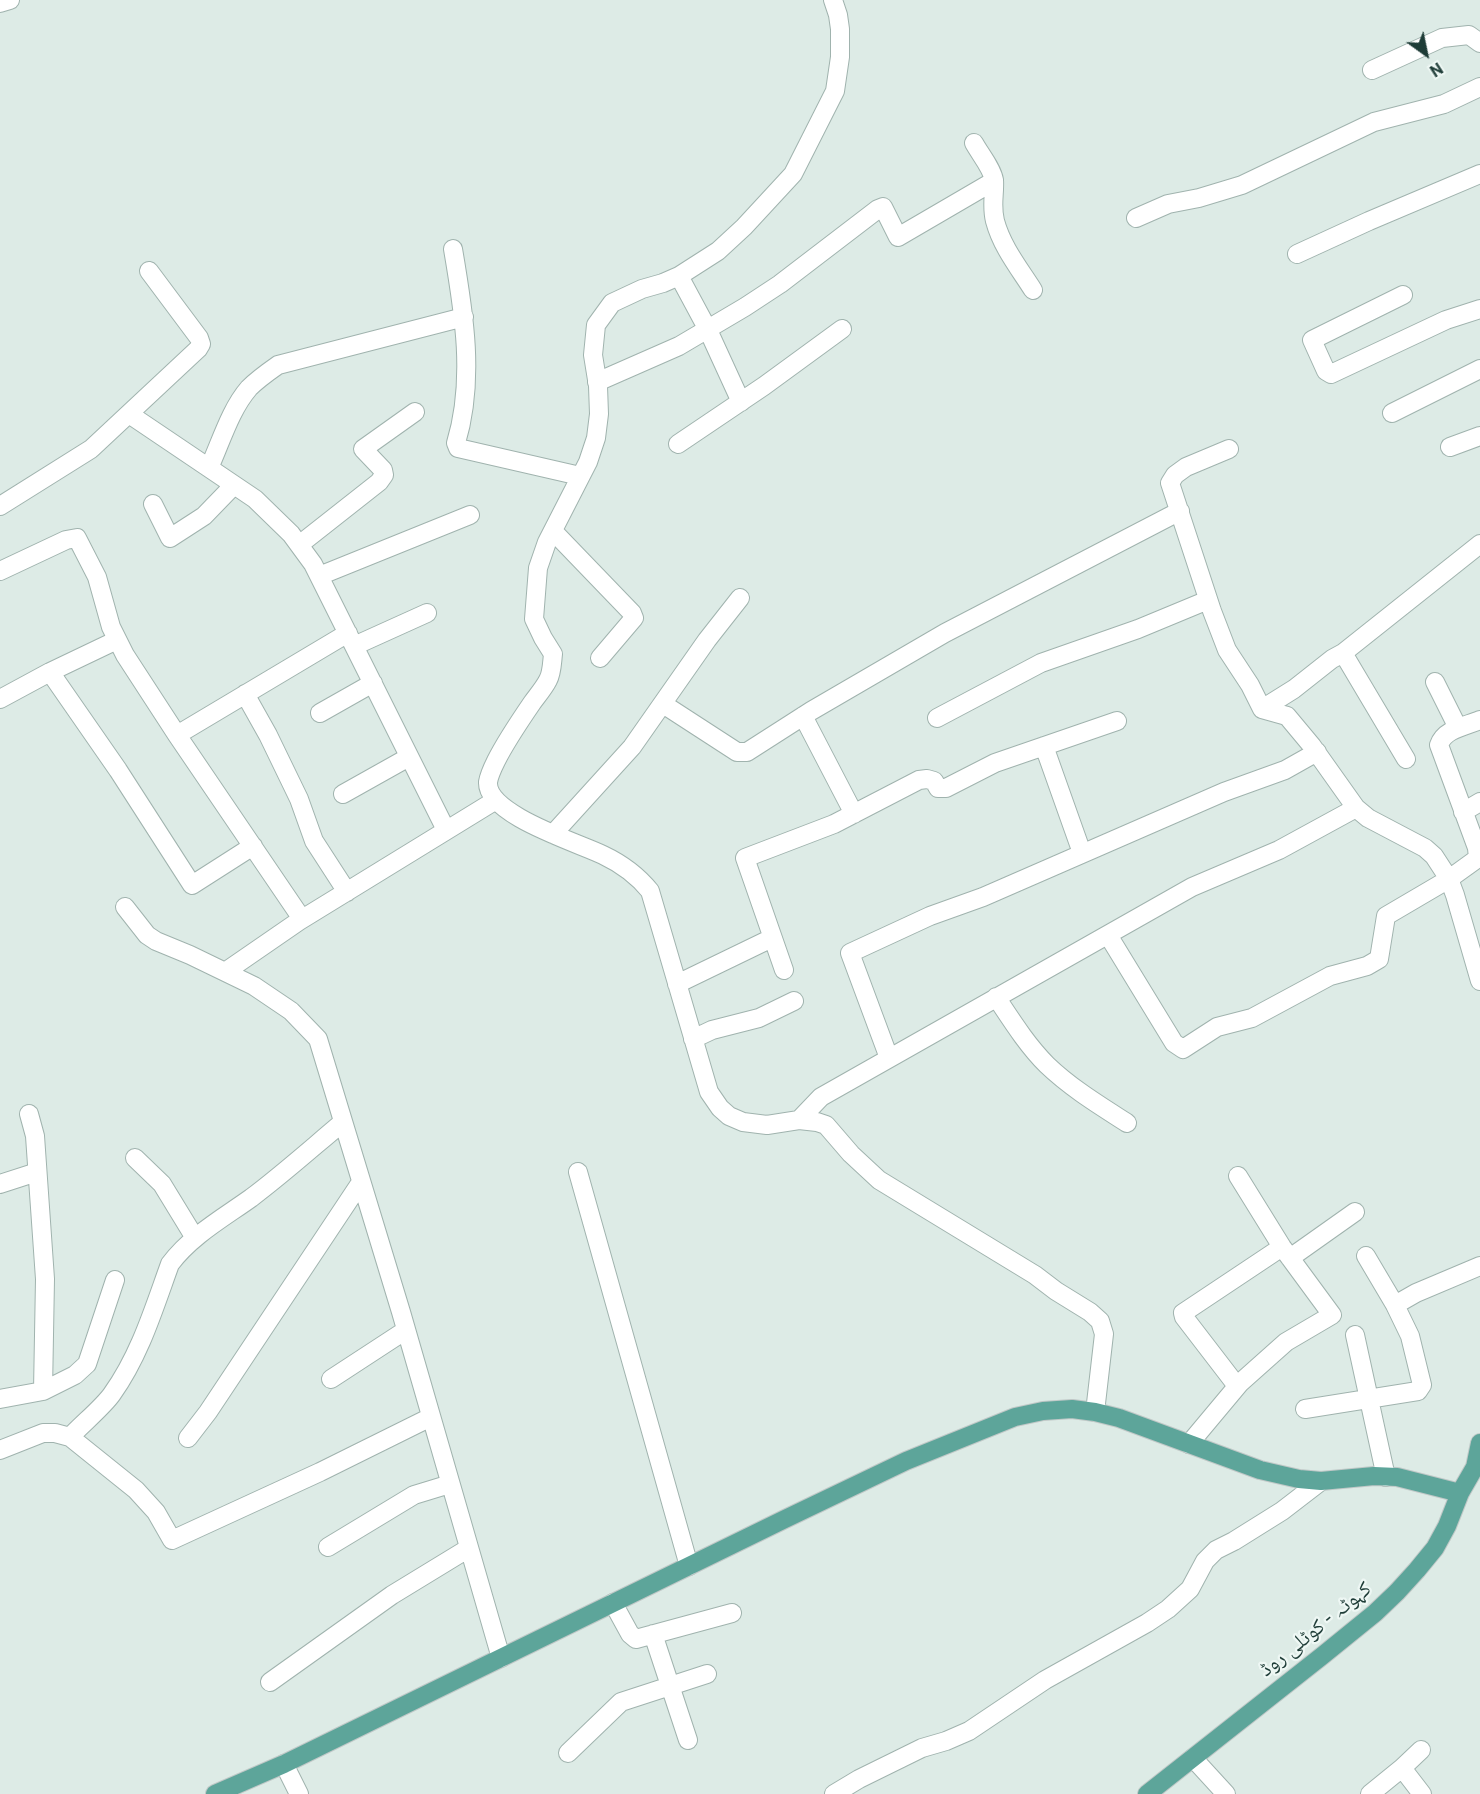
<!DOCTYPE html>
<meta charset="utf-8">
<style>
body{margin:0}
#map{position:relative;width:1480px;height:1794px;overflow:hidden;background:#ddebe6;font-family:Roboto,sans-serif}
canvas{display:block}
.north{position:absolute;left:1396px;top:24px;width:60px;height:60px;-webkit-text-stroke:4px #eef7f4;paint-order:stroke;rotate:147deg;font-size:16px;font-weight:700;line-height:24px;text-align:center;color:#1e3c37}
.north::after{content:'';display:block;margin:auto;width:21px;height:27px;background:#1e3c37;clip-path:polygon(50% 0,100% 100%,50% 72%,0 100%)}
</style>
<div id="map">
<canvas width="1480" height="1794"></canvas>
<div class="north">N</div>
</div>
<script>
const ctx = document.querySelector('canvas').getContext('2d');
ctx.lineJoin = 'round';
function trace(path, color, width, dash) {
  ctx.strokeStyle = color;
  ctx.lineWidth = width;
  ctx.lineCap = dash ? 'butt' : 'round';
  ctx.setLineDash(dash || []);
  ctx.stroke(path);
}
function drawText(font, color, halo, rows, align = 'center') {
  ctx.font = font + ' Roboto,"Noto Naskh Arabic",sans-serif';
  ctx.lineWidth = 4.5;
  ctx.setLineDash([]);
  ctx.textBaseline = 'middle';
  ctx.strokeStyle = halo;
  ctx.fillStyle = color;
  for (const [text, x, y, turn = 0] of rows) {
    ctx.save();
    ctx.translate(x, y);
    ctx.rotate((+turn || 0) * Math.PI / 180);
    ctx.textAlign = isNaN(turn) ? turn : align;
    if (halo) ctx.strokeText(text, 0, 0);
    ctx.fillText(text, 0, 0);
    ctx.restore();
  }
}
const minor = new Path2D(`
 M833,0l5,15 2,14v28l-5,34 -42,83 -49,53 -26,24 -39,25 -16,7 -21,6 -30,14 -16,22 -3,30 5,31 1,28 -3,24 -8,24 -41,80 -9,26 -4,51 9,19 10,16c-1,8 -1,19 -5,26 -4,8 -11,16 -16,23 -13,19 -26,38 -36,58 -3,6 -7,15 -8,21 -2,33 91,61 115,73 19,9 34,20 47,36l59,201 11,16 9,8 14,6 24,3 32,-5 18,2 9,3 25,29 28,26 156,95 21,16 34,21 10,9 4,13 -9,78
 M0,3l10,-3
 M1372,70l70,-32 27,-3 11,8
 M974,143c6,11 18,25 20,37 1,14 -3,25 1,41 7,26 24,47 38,69
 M1136,218l32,-14 31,-6 43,-13 132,-63 70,-18 36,-17
 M453,249c11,64 22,131 3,194l2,5 122,28
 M1297,254l72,-33 111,-47
 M679,276l29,54 33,72
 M1403,295l-91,45 14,31 5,3 115,-54 34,-11
 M597,382l82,-36 66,-39 35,-23 98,-75 5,-2 15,30 96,-56
 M1392,413l88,-44
 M129,414l126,85 36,35 22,30 133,266
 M678,444l86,-58 78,-57
 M1450,447l30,-11
 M1229,449l-43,18 -11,8 -5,8 42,128 15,39 23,35 12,24 25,7 25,30 44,62 12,10 57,30 9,8 15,23 6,16 25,86
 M209,468c12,-26 21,-58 40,-80 9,-9 19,-16 29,-23l186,-48
 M153,504l17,34 34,-22 30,-31
 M0,506l91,-57 107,-100 3,-5 -2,-6 -50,-67
 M553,531l79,82 2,5 -34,40
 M299,545l80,-63 5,-7 -1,-5 -20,-21 52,-37
 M0,571l66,-31 11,-2 20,39 14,50 14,28 52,80 125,184
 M319,576l151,-61
 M354,646l73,-33
 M1343,653l63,106
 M50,672l68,98 74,115 61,-39
 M1435,682l23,46
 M245,694l23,41 31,64 15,42 33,51
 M0,699l50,-27 67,-32
 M663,704l74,48h10l64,-41 134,-78 235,-122
 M1262,709l32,-20 38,-30 11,-6 137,-109
 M320,713l53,-30
 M803,716l51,98
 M937,718l104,-55 97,-34 70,-29
 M177,735l171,-102
 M1044,746l38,107
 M343,794l66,-37
 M1463,812l17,-10
 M553,834l79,-87 75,-107 33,-42
 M125,907l22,28 9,6 34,14 64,31 37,25 27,28 83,273 100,346
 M1108,935l66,108 9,6 34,-22 35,-9 78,-42 37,-10 12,-7 7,-43 63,-37 29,-21 -1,-10 -38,-103c5,-16 27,-19 41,-25
 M784,970l-39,-112 89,-34 85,-44 8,-1 7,2 4,7h8l49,-25 122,-42
 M225,972l74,-51 197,-121
 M677,984l95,-46
 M996,997c16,24 31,48 51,68 24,23 52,40 80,58
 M693,1039l19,-9 47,-12 35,-17
 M889,1058l-39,-105 80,-37 53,-19 241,-105 61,-22 32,-18
 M799,1120l22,-23 371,-210 87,-37 77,-42
 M135,1158l27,26 33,54
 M578,1172l111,394
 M0,1184l37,-12
 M1290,1258l65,-46
 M1395,1305l21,-12 64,-27
 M1355,1335l31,142
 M331,1379l75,-49
 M1237,1386l-53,-69 -1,-4 99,-66
 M43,1391l32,-16 12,-11 28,-84
 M0,1399l43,-8 2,-112 -10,-143 -6,-22
 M1305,1409l113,-18 4,-6 -12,-49 -15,-31 -29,-49
 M70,1437c12,-13 33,-30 42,-43 28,-39 42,-86 58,-130 21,-28 53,-46 81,-66 32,-24 62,-51 92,-76
 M188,1438l20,-26 153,-230
 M1189,1444l51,-61 46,-41 46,-27 -50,-68 -44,-71
 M0,1450l43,-17h12l15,4 66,53 20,22 16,28 148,-68 111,-55
 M328,1547l86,-52 36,-11
 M613,1603l17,31 6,5 96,-26
 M653,1634l35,106
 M270,1682l122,-87 77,-47
 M568,1753l53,-51 86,-28
 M1193,1758l33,36
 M284,1764l15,30
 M1402,1768l20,26
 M834,1794l25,-15 63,-31 24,-7 23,-10 76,-51 102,-57 21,-14 22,-20 15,-28 11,-11 18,-9 48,-30 39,-30
 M1370,1794l32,-26 19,-18`);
const major = new Path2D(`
 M215,1794l69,-30 501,-245 121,-58 109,-44 28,-6 29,-2 23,3 24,6 141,52 39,9 22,2 53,-5 23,1 63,16
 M1147,1794l175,-138 53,-43 22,-21 20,-22 18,-22 12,-22 13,-33 15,-26 5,-24`);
trace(minor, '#a0b3ae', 20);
trace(major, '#c0c8c7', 20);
trace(minor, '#fff', 18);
trace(major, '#5da59a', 18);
drawText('21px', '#1e3c37', '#eef7f4', [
 ["کہوٹہ - کوٹلی روڈ",1316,1630,-39]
]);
</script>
